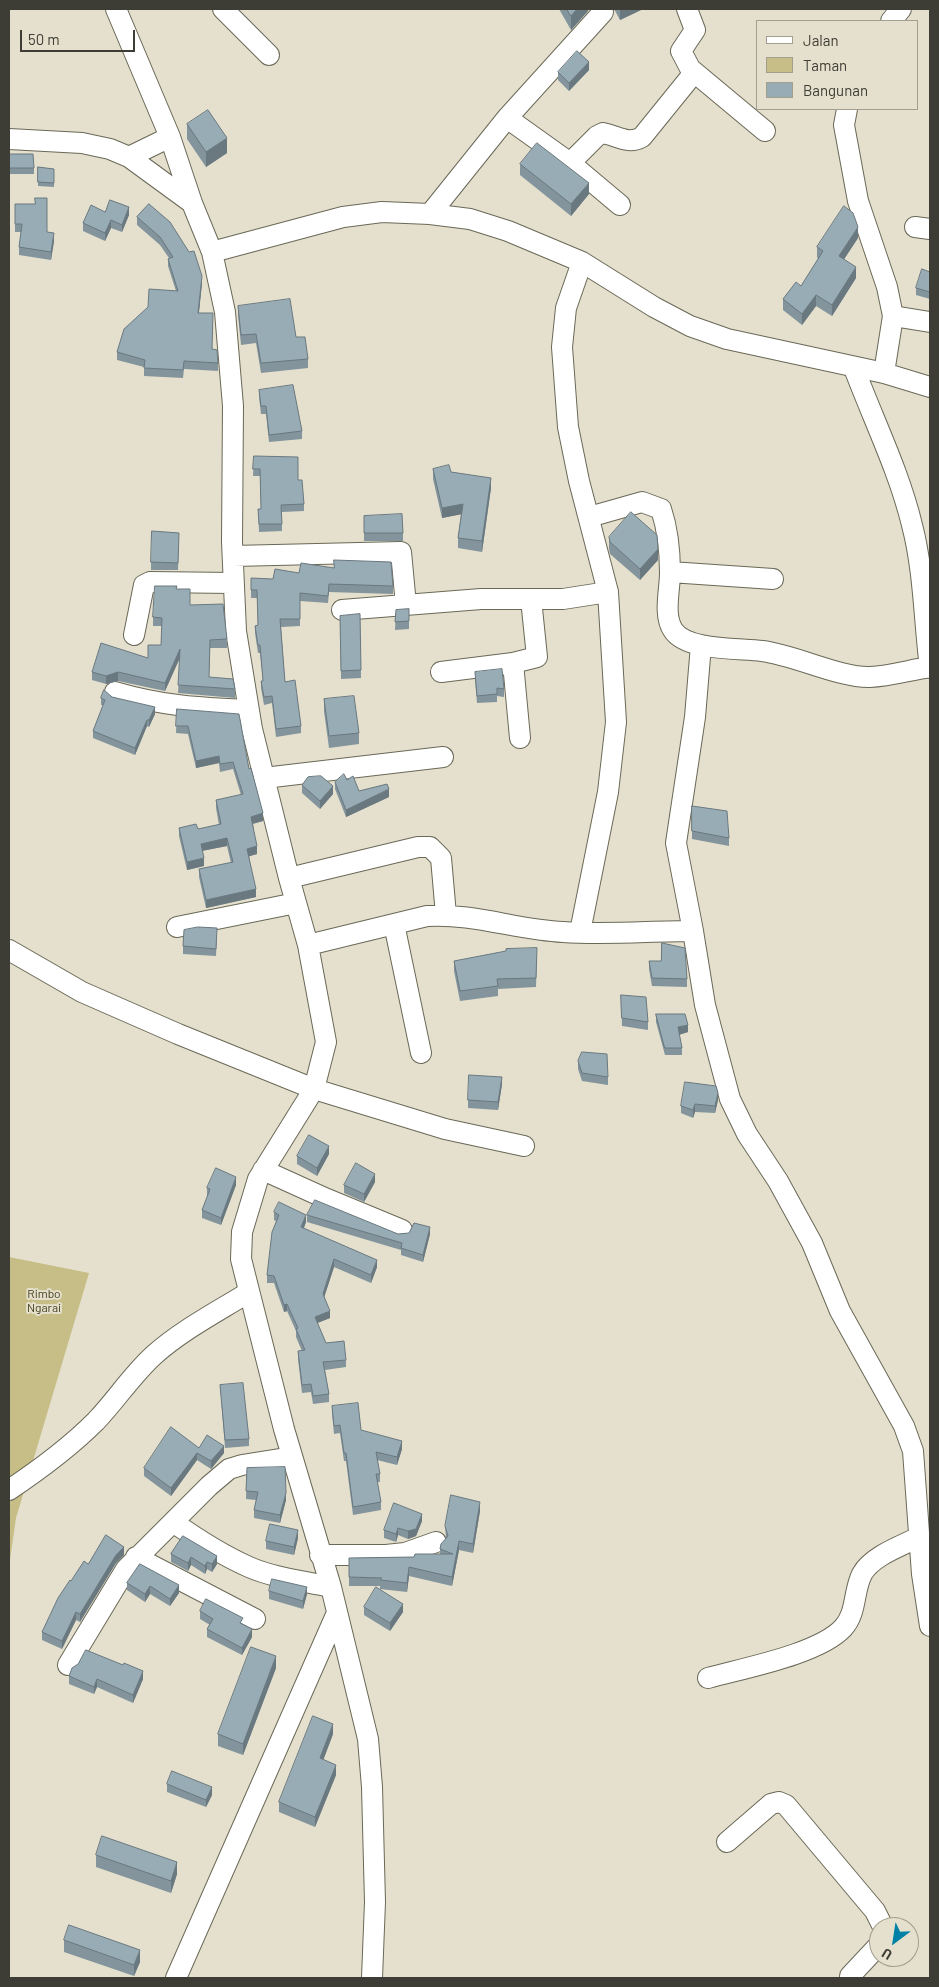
<!DOCTYPE html>
<style>
body{margin:0}
#map{position:relative;width:939px;height:1987px;overflow:hidden;background:#e4e0cd;font-family:Barlow,sans-serif}
canvas{display:block}
.frame{position:absolute;inset:0;border:10px solid #3e3d35;pointer-events:none}
.legend{position:absolute;left:756px;top:20px;width:162px;height:90px;box-sizing:border-box;background:#e4e0cd;border:1px solid #a29f90;margin:0;padding:6px 9px;list-style:none;font-size:15px;color:#3e3d35}
.legend li{display:flex;align-items:center;gap:10px;height:25px}
.legend b{width:25px;border:1px solid #a29f90}
.north{position:absolute;left:869px;top:1917px;width:50px;height:50px;box-sizing:border-box;background:#e4e0cd;border:1px solid #a29f90;border-radius:50%;rotate:211deg;font-size:14px;font-weight:700;line-height:20px;text-align:center;color:#3e3d35}
.north::after{content:'';display:block;margin:auto;width:18px;height:22px;background:#0081a5;clip-path:polygon(50% 0,100% 100%,50% 72%,0 100%)}
.scale{position:absolute;left:20px;top:30px;width:115px;height:22px;box-sizing:border-box;border:2px solid #3e3d35;border-top:0;padding-left:6px;font-size:15px;line-height:18px;white-space:nowrap;color:#3e3d35;-webkit-text-stroke:4px #e4e0cd;paint-order:stroke}
</style>
<div id="map">
<canvas width="939" height="1987"></canvas>
<div class="frame"></div>
<ul class="legend">
<li><b style="height:6px;background:#fff"></b>Jalan</li>
<li><b style="height:14px;background:#c7be87"></b>Taman</li>
<li><b style="height:14px;background:#98acb5"></b>Bangunan</li>
</ul>
<div class="north">U</div>
<div class="scale">50 m</div>
</div>
<script>
const ctx = document.querySelector('canvas').getContext('2d');
ctx.lineJoin = 'round';
function paint(path, color) {
  ctx.fillStyle = color;
  ctx.fill(path, 'evenodd');
}
function trace(path, color, width, dash) {
  ctx.strokeStyle = color;
  ctx.lineWidth = width;
  ctx.lineCap = dash ? 'butt' : 'round';
  ctx.setLineDash(dash || []);
  ctx.stroke(path);
}
function drawText(font, color, halo, rows, align = 'center') {
  ctx.font = font + ' Barlow,sans-serif';
  ctx.lineWidth = 4;
  ctx.setLineDash([]);
  ctx.textBaseline = 'middle';
  ctx.strokeStyle = halo;
  ctx.fillStyle = color;
  for (const [text, x, y, turn = 0] of rows) {
    ctx.save();
    ctx.translate(x, y);
    ctx.rotate((+turn || 0) * Math.PI / 180);
    ctx.textAlign = isNaN(turn) ? turn : align;
    if (halo) ctx.strokeText(text, 0, 0);
    ctx.fillText(text, 0, 0);
    ctx.restore();
  }
}
paint(new Path2D(`
 M9,1257l80,16 -73,245 -7,49z`), '#c7be87');
const minor = new Path2D(`
 M116,9l54,128 22,66
 M223,9l46,46
 M891,21l10,-12
 M693,71l72,60
 M847,109l-3,16 14,76 29,86 6,29 -9,57
 M507,118l63,45 27,-27 6,-3c15,3 25,12 39,4l51,-63 -12,-23 14,-21 -8,-21
 M9,139l73,4 28,6 19,8 63,46 20,49 13,60 8,94 -1,136 4,89 16,98 37,149 19,67 18,97 -12,47 -56,90 -16,53 -1,27 43,170 47,158 37,152 4,48 3,115 -3,76
 M129,157l41,-20
 M570,163l50,42
 M430,214l77,-96 96,-106
 M915,227l15,2
 M212,252l131,-35 39,-5 48,2 40,5 38,12 74,31 72,45 36,19 37,13 157,34 46,14
 M893,316l37,6
 M854,368c19,51 45,103 58,157 12,46 12,96 18,143
 M589,517l53,-15 19,7c7,21 9,42 9,64 0,17 -7,42 3,57 13,21 66,18 89,21 33,4 78,27 108,26 20,-1 40,-7 60,-10
 M233,556l168,-4 5,53
 M670,572l103,7
 M342,610l139,-11h82l45,-7
 M134,635l10,-50 6,-3 83,1
 M441,672l72,-9
 M115,692c48,14 84,16 133,18
 M520,738l-7,-75 24,-6 -6,-58
 M264,778l179,-21
 M289,878l129,-31h12l11,11 5,57
 M394,924l27,129
 M177,927l119,-24
 M693,931l-17,-88 19,-126 6,-72
 M580,932l28,-140 8,-70 -8,-130 -29,-111 -11,-54 -6,-80 4,-39 16,-46
 M308,945l119,-29c46,-3 91,14 136,16 43,3 87,-1 130,-1l12,74 25,94 17,35 31,47 34,62 28,68 64,115 9,25 9,123 8,52
 M9,950l73,42 96,42 136,55 131,40 79,17
 M263,1170l64,29 75,31
 M9,1490c30,-20 61,-43 87,-69 20,-21 36,-46 58,-66 28,-25 63,-43 95,-63
 M173,1522c24,17 49,33 76,45 25,11 55,14 82,20
 M320,1555h66l19,-2 31,-11
 M136,1557l119,62
 M68,1665l58,-96 83,-83 20,-17 13,-4 50,-8
 M708,1678c36,-10 111,-24 135,-50 14,-15 10,-36 19,-54 10,-18 39,-28 57,-37
 M727,1842l44,-38 8,-2 7,3 89,106 8,16
 M850,1976l29,-31
 M176,1978l160,-363`);
trace(minor, '#6a6857', 22);
trace(minor, '#fff', 20);
paint(new Path2D(`
 M559,9h29v2l-17,19z
 M614,9h27v1l-21,10z
 M589,70l-20,21 -11,-11v-8z
 M187,124l40,29 -21,14 -19,-28z
 M9,154l25,14v6h-25z
 M520,164l69,30 -18,22 -51,-41z
 M38,167l16,2v18l-16,-1z
 M15,204l32,28 7,9 -3,19 -32,-5v-8l2,-15h-6z
 M149,204l53,79 -3,30 13,36 6,14v8l-34,-2 -1,9 -39,-2v-9l-27,-7v-8l59,-61 -8,-25v-7l1,-1 -9,-13 -23,-20v-8z
 M105,212l24,3 -7,17 -11,-4 -6,13 -22,-10v-8z
 M858,238l-14,21 12,19 -24,38 -16,-10 -14,19 -19,-15v-11l18,-13 17,-27 -1,-2v-10z
 M930,272v27l-14,-4v-7z
 M238,306l58,31 12,22v9l-47,5 -5,-30 -15,2 -3,-30z
 M259,390l43,41v8l-33,3 -3,-28h-5l-2,-17z
 M254,456l44,24 6,24v7l-22,1v19l-23,1 -1,-23h3l-1,-33h-7z
 M433,469l18,3 40,16 -9,64 -24,-4v-10l3,-24 -19,4 -9,-39z
 M364,516l39,17v8h-39z
 M609,537l49,23 -18,20 -30,-26 -1,-5z
 M179,541l-1,29h-27v-8z
 M251,578l142,8v8l-64,-2 -1,11 -28,-2v25l-19,1 4,55 16,44v7l-25,4 -4,-34 -8,2 -3,-17v-7h2l-3,-28h-2l-3,-20v-7l3,-1 -1,-27h-6z
 M176,589l14,16 37,34v9h-17l-1,29 26,12v9l-57,-5 2,-35 -15,33 -47,-10 -12,3 -14,-4v-8l56,-14 13,-13 1,-19h-9v-9z
 M409,609v20l-14,1 1,-20z
 M360,614l1,64 -20,1 -1,-63z
 M475,672l29,17v8l-7,-1v6l-20,1 -2,-23z
 M112,697l43,17 -6,13 -2,-1 -12,29 -42,-17v-7l10,-26h-2v-7z
 M324,699l35,34v11l-30,4 -5,-37z
 M177,709l72,60 14,52 -10,3 4,30 -8,2 7,41 -50,11 -7,-31v-8l32,-6 -4,-17 -25,5 2,15 -17,4 -8,-34v-8l19,1 21,-4 -3,-17v-8l25,-5 -8,-26 -13,3 -1,-9 -23,5 -8,-34 -12,-1z
 M347,780l12,11 30,6 -43,20 -11,-28v-7z
 M302,785l31,9 -13,15 -18,-16z
 M692,806l37,32v8l-37,-7z
 M217,936l-1,20 -33,-2v-8z
 M537,958l-1,29 -38,2v7l-38,5 -6,-30v-10z
 M649,961h12l26,18v8l-35,-1 -3,-17z
 M621,995l27,27v8l-26,-4z
 M656,1014l32,18 -9,3 3,13v7h-17l-9,-33z
 M578,1061l30,16v8l-26,-4 -4,-12z
 M502,1084l-4,26 -30,-2v-8z
 M718,1100l-3,13 -20,-1 -2,6 -12,-5v-7z
 M329,1154l-12,22 -20,-12v-8z
 M375,1182l-11,20 -20,-9v-8z
 M236,1185l-15,40 -19,-7v-8l6,-14h-1v-8z
 M274,1212l32,10 -2,6 73,39 -6,16 -37,-16 -10,30 6,21 -13,5 9,20 20,17v7l-21,3 4,24v8l-16,2 -2,-12 -9,1 -4,-34v-8h4l-6,-14v-6l-9,-20 -3,1 -10,-29h-7v-8l9,-54 -2,-1z
 M307,1215l91,19h32l-7,28 -22,-7v-5l-94,-28z
 M220,1385l29,54v7l-24,2z
 M332,1406l29,24 41,19 -5,16 -20,-5 3,14v8h-3l4,20v8l-28,5 -7,-54h-2l-4,-28 -6,1 -2,-21z
 M199,1448l25,5 -13,16 -14,-9 -26,36 -27,-20v-8z
 M247,1468l39,32 -6,23 -26,-5v-8l2,-10 -10,-1z
 M480,1511l-7,42 -14,-3 -7,36 -43,-10 -2,16 -27,-3v-3h-31v-28l65,-1 26,-3v-5l6,-11 -1,-12z
 M422,1521l-6,15 -8,3 -10,-4 -2,7 -12,-4v-8z
 M183,1536l34,28 -5,8 -5,-3 -2,5 -14,-9 -3,6 -17,-9v-8z
 M298,1538l-4,17 -28,-6v-8z
 M124,1555l-8,8 -36,59 -4,-2 -14,29 -20,-9v-8l29,-51 17,-17z
 M140,1564l39,29 -9,13 -20,-12 -5,8 -18,-12v-7z
 M269,1591l38,3 -4,15 -34,-10z
 M364,1607l39,5 -13,19 -26,-16z
 M200,1611l43,13 9,13 -10,18 -35,-18v-8l3,-4 -10,-6z
 M276,1668l-33,87 -25,-9v-12z
 M69,1676l74,3 -10,24 -36,-16 -3,7 -25,-10z
 M333,1734l-10,26 13,15 -21,52 -36,-15v-10z
 M167,1784l45,11 -6,12 -39,-15z
 M96,1855l81,19 -6,19 -75,-26z
 M64,1940l76,22 -6,14 -70,-24z`), '#83949c');
paint(new Path2D(`
 M577,9h11v2l-17,19v-14z
 M620,9h21v1l-21,10z
 M589,62v8l-20,21v-8z
 M227,138v15l-21,14v-15z
 M589,183v11l-18,22v-12z
 M129,207v8l-7,17v-7z
 M111,220v8l-6,13v-8z
 M858,227v11l-19,29v-11z
 M54,233v8l-3,19v-8z
 M856,267v11l-24,38v-11z
 M202,276v7l-4,37v-7z
 M816,295v11l-14,19v-11z
 M491,478v10l-9,64v-11z
 M463,504v10l-21,4v-10z
 M658,549v11l-18,20v-11z
 M180,649v8l-15,34v-8z
 M118,672v9l-12,3v-8z
 M155,707v7l-6,13v-7z
 M147,720v6l-12,29v-7z
 M219,756v7l-23,5v-7z
 M333,786v8l-13,15v-8z
 M389,789v8l-43,20v-7z
 M263,813v8l-12,3v-7z
 M227,838v8l-26,5v-7z
 M257,846v8l-10,3v-8z
 M204,858v8l-17,4v-8z
 M256,889v8l-50,11v-8z
 M688,1025v7l-10,3v-8z
 M502,1077v7l-4,26v-8z
 M718,1093v7l-3,13v-7z
 M695,1104v8l-2,6v-8z
 M329,1146v8l-12,22v-8z
 M375,1174v8l-11,20v-8z
 M236,1177v8l-15,40v-7z
 M306,1215v7l-5,13v-8z
 M430,1227v7l-7,28v-7z
 M334,1259v8l-11,34v-7z
 M377,1260v7l-6,16v-8z
 M287,1304v7l-3,1v-7z
 M330,1311v7l-15,6v-7z
 M402,1441v8l-5,16v-8z
 M224,1446v7l-13,16v-8z
 M197,1453v7l-26,36v-8z
 M286,1493v7l-6,23v-8z
 M480,1502v9l-7,42v-9z
 M422,1514v7l-6,15 -8,3v-8z
 M398,1528v7l-2,7v-8z
 M298,1530v8l-4,17v-8z
 M459,1541v9l-7,36v-9z
 M124,1547v8l-8,8 -36,59v-8l36,-59z
 M217,1556v8l-5,8v-8z
 M191,1557v8l-3,6v-8z
 M207,1562v7l-2,5v-8z
 M409,1567v9l-2,16v-9z
 M179,1585v8l-9,13v-7z
 M150,1586v8l-5,8v-8z
 M307,1587v7l-4,15v-8z
 M403,1604v8l-13,19v-8z
 M76,1612v8l-14,29v-8z
 M252,1629v8l-10,18v-7z
 M276,1656v12l-33,87v-11z
 M143,1671v8l-10,24v-8z
 M97,1679v8l-3,7v-7z
 M333,1724v10l-13,35v-11z
 M336,1765v10l-21,52v-10z
 M212,1787v8l-6,12v-7z
 M177,1862v12l-6,19v-12z
 M140,1950v12l-6,14v-11z`), '#6a787f');
const building = new Path2D(`
 M567,9h10l-6,7z
 M577,51l12,11 -20,21 -11,-11z
 M208,110l19,28 -21,14 -19,-28z
 M537,143l52,40 -18,21 -51,-40z
 M9,154h24l1,14h-25z
 M38,167l16,2v14l-16,-1z
 M35,198h12v34l7,1 -3,19 -32,-5 3,-23h-7v-20h20z
 M110,200l19,7 -7,18 -11,-5 -6,13 -22,-10 8,-18 14,7z
 M149,204l21,18 19,30 5,-1 8,25 -4,37h15l-1,36 5,1 1,13 -34,-2 -1,9 -39,-2 1,-8 -28,-8 7,-23 24,-22 1,-18 29,2 -10,-32 5,-2 -13,-20 -23,-20z
 M844,206l9,7 5,14 -19,29 17,11 -24,38 -16,-10 -14,19 -19,-15 13,-17 5,4 22,-35 -6,-4z
 M922,269l8,3v20l-14,-4z
 M290,299l6,38h9l3,22 -47,4 -5,-29 -15,1 -3,-29z
 M293,385l9,46 -33,4 -3,-29h-5l-2,-16z
 M254,456l44,1v23h4l2,24 -23,1 1,19h-23l-1,-15h3l-1,-40h-7z
 M449,465l2,7 40,6 -9,63 -24,-3 5,-34 -21,4 -9,-39z
 M631,512l26,23 1,14 -18,20 -30,-27 -1,-5z
 M402,514l1,19h-39v-17z
 M152,531l27,2 -1,30 -27,-1z
 M334,560l57,2 2,24 -64,-2 -1,12 -28,-3v26h-20l5,63 10,-2 6,46 -25,3 -4,-33 -8,1 -3,-16h2l-3,-36h-2l-3,-19 3,-1 -1,-35h-6v-12l22,1 2,-10 24,4 2,-10 33,5z
 M155,586h22l-1,3h14v16l33,-1 4,35 -17,1 -1,37 24,2 2,10 -57,-4 2,-36 -15,34 -47,-11 -12,4 -14,-4 9,-29 47,15v-13h13l1,-27 -9,-1z
 M409,609v12l-14,1 1,-12z
 M360,614l1,56 -20,1 -1,-55z
 M502,669l2,20 -7,-1v6l-20,2 -2,-24z
 M104,690l8,7 43,10 -6,13h-2l-12,28 -42,-17 12,-31 -4,-2z
 M354,696l5,37 -30,3 -5,-37z
 M177,709l62,5 10,55 2,-1 12,45 -12,4 6,29 -10,3 9,40 -50,11 -7,-31 34,-7 -6,-24 -26,6 3,14 -17,4 -8,-34 17,-4 2,5 23,-5 -5,-24 27,-6 -10,-32 -13,2 -1,-8 -23,5 -8,-35h-12z
 M344,774l3,6 6,-4 6,15 28,-7 2,5 -43,21 -11,-28z
 M321,776l12,10 -13,15 -18,-16 6,-8z
 M692,806l35,5 2,27 -37,-7z
 M198,927l19,1 -1,21 -33,-3 1,-16z
 M662,943l23,5 2,31 -35,-1 -3,-17h12z
 M537,948l-1,30 -39,1 1,7 -38,5 -6,-30 52,-10v-2z
 M621,995l25,2 2,25 -26,-4z
 M656,1014h29l3,11 -10,2 4,21h-17z
 M582,1052l25,2 1,23 -26,-4 -4,-12z
 M469,1075l33,2 -4,25 -30,-2z
 M685,1082l31,4 2,7 -3,13 -20,-2 -2,6 -12,-4z
 M309,1135l20,11 -12,22 -20,-12z
 M356,1163l19,11 -11,20 -20,-9z
 M216,1168l20,9 -15,41 -19,-8 8,-21 -3,-1z
 M315,1200l83,34 11,-1 5,-10 16,4 -7,28 -22,-7 1,-5 -95,-28z
 M279,1202l27,13 -5,12 76,33 -6,15 -37,-16 -11,35 7,17 -15,6 11,26 18,-2 2,19 -23,2 6,32 -16,2 -2,-12 -9,1 -4,-34 7,-1 -9,-21 2,-1 -11,-24 -3,1 -10,-29 -7,-1 5,-43 7,-17 -5,-3z
 M243,1383l6,56 -24,1 -5,-55z
 M358,1403l3,27 41,11 -5,16 -21,-5 4,22h-4l5,28 -28,5 -7,-54h-2l-4,-28 -6,1 -2,-20z
 M171,1427l28,21 8,-13 17,11 -13,15 -14,-8 -26,35 -27,-20z
 M285,1467l1,26 -6,22 -26,-5 4,-18 -12,-1 1,-23z
 M451,1495l29,7 -7,42 -14,-3 -7,36 -43,-10 -2,16 -27,-3 2,-2 -33,-1v-19l65,-1 1,-3h38l-13,-5 1,-5 7,-8 -3,-10z
 M394,1503l28,11 -6,15 -8,2 -10,-3 -2,6 -12,-4z
 M270,1524l28,6 -4,17 -28,-6z
 M106,1535l18,12 -8,8 -36,59 -4,-2 -14,29 -20,-9 16,-34 12,-18 1,1 13,-20 4,3z
 M183,1536l34,20 -5,8 -5,-2 -2,4 -14,-9 -3,6 -17,-9z
 M140,1564l39,21 -9,14 -20,-13 -5,8 -18,-11z
 M272,1579l35,8 -4,14 -34,-10z
 M376,1587l27,17 -13,19 -26,-16z
 M206,1599l37,19 -3,5 12,6 -10,19 -35,-19 6,-10 -13,-8z
 M251,1647l25,9 -33,88 -25,-10z
 M86,1650l37,15 1,-2 19,8 -10,24 -36,-16 -3,8 -25,-11 3,-8 6,-4z
 M313,1716l20,8 -13,34 16,7 -21,52 -36,-15z
 M172,1771l40,16 -6,13 -39,-16z
 M102,1836l75,26 -6,19 -75,-26z
 M69,1925l71,25 -6,15 -70,-25z`);
paint(building, '#98acb5');
trace(building, '#6a787f', 1);
drawText('12px', '#433d19', '#e4e0cd', [
 ["Rimbo",44,1294],
 ["Ngarai",44,1308]
]);
</script>
